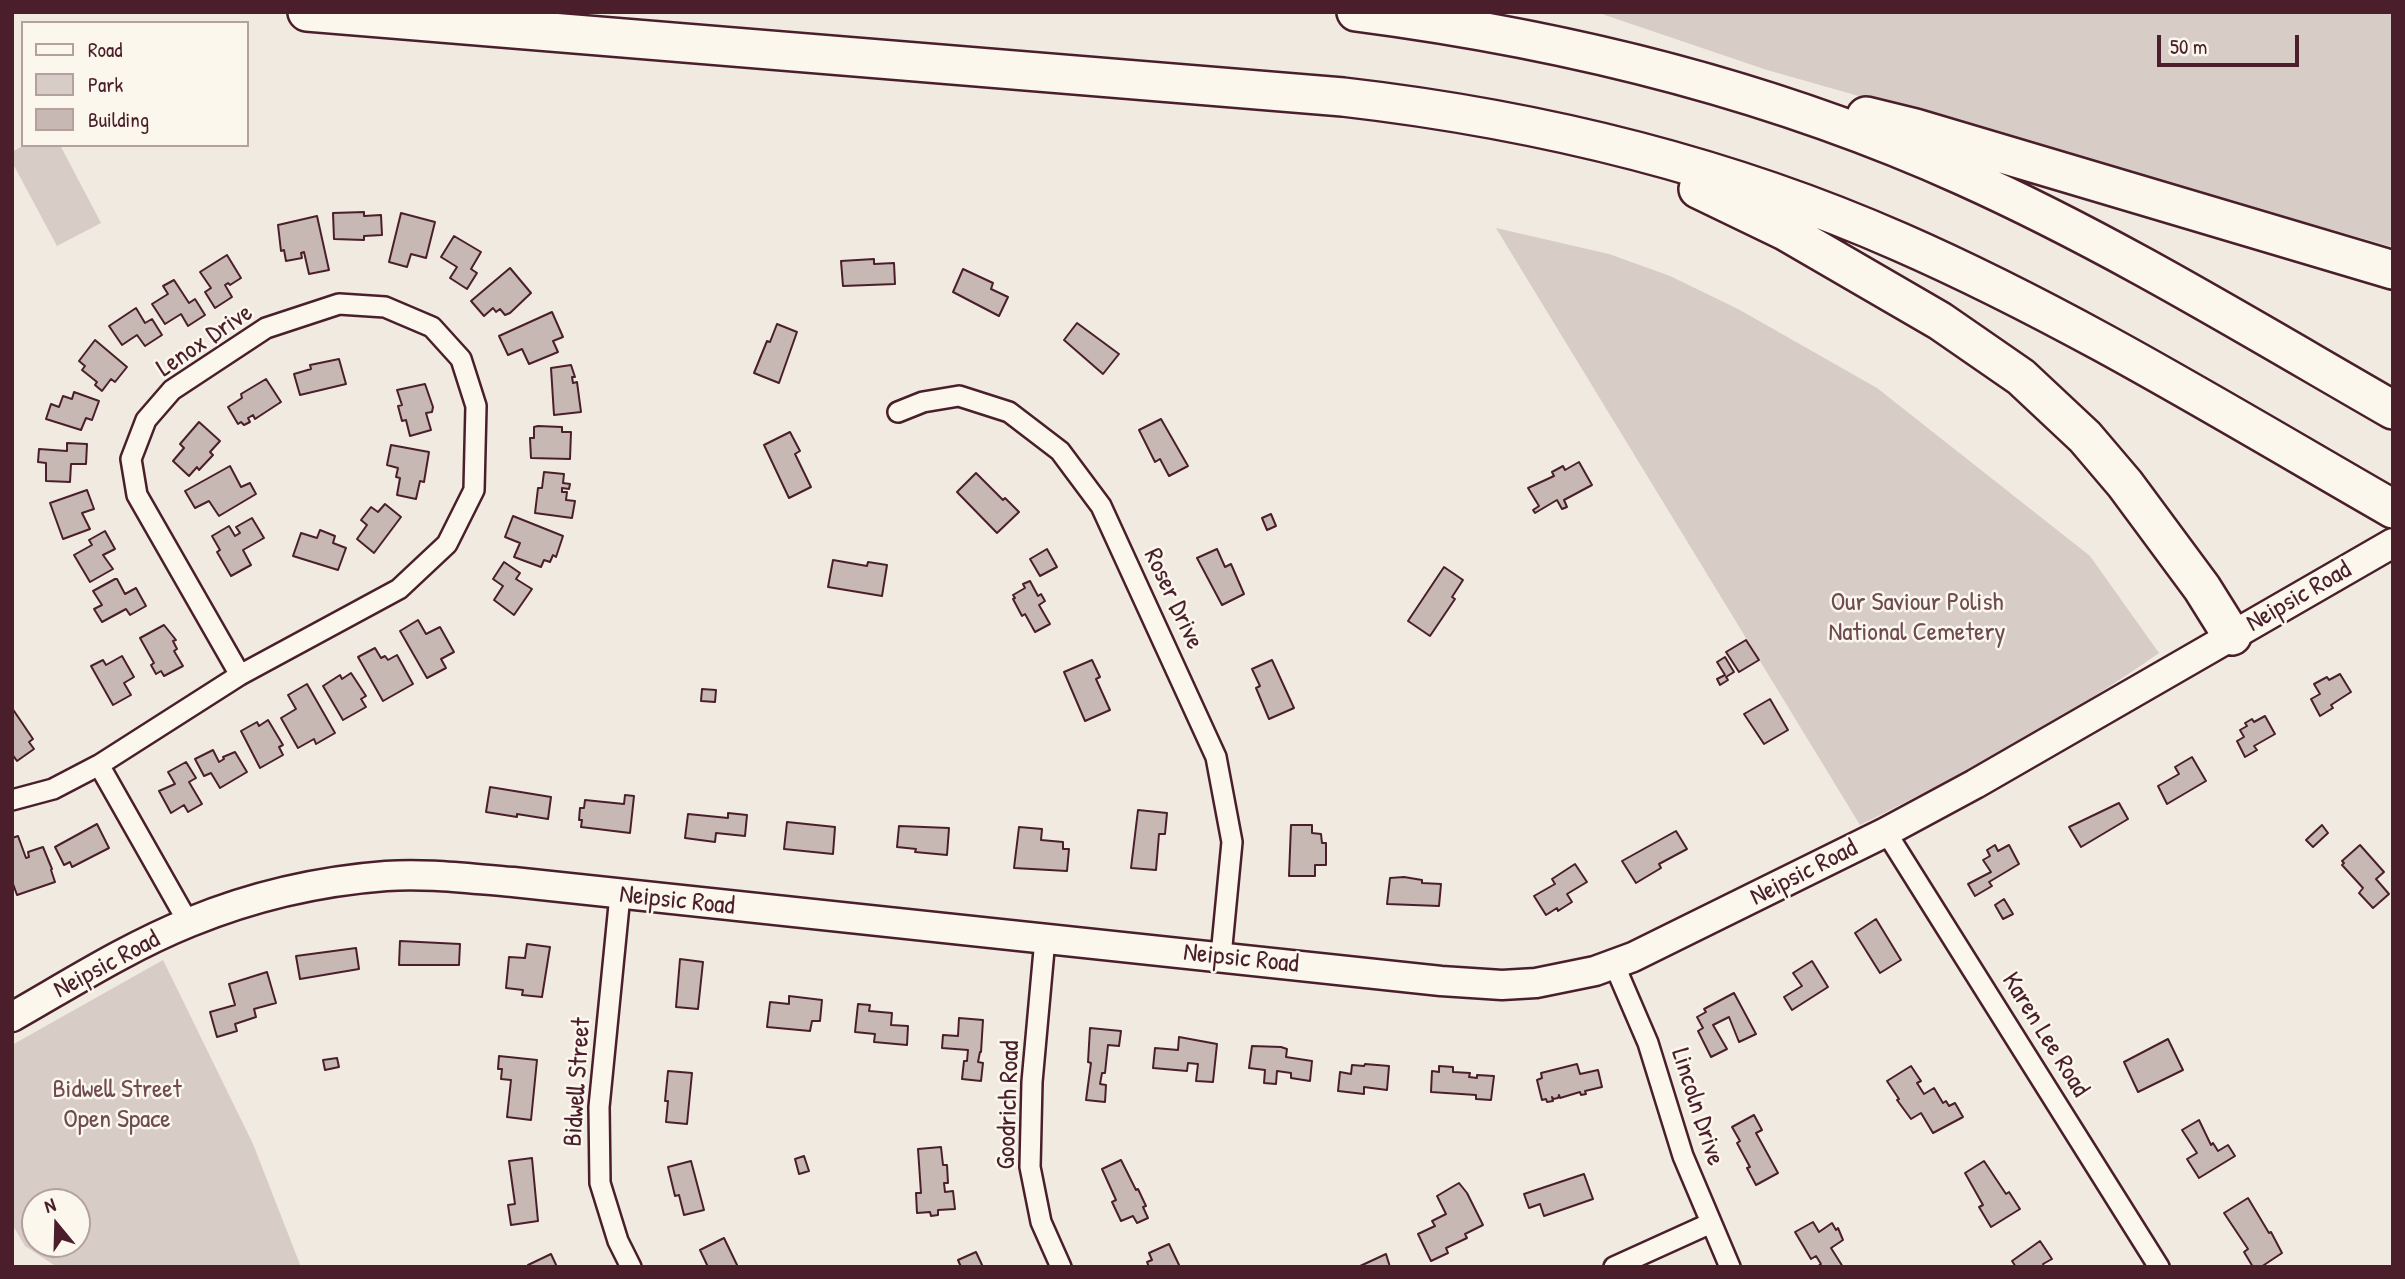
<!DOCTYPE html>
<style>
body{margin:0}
#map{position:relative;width:2405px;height:1279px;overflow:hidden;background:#f0eae0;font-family:"Patrick Hand",sans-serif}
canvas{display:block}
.frame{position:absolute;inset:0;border:14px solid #4a1f2b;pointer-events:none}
.legend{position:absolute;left:21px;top:21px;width:228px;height:126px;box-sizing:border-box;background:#fbf7ec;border:2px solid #b4a19f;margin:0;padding:9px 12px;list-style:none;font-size:21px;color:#4a1f2b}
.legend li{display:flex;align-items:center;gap:14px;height:35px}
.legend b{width:35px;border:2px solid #b4a19f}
.north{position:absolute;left:21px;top:1188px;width:70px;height:70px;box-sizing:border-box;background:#fbf7ec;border:2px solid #b4a19f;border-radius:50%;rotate:341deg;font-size:19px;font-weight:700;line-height:28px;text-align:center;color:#4a1f2b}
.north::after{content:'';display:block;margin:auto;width:24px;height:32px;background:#4a1f2b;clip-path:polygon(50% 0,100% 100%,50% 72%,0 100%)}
.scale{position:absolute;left:2157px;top:35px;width:142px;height:32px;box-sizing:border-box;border:4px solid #4a1f2b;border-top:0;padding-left:9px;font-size:21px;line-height:24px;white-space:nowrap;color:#4a1f2b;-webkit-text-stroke:5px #fbf7ec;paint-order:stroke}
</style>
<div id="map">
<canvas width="2405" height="1279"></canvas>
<div class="frame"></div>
<ul class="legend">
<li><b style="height:9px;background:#fbf7ec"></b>Road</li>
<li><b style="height:19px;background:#d8ccc6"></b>Park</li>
<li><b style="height:19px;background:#c8b8b3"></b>Building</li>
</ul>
<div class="north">N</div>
<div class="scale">50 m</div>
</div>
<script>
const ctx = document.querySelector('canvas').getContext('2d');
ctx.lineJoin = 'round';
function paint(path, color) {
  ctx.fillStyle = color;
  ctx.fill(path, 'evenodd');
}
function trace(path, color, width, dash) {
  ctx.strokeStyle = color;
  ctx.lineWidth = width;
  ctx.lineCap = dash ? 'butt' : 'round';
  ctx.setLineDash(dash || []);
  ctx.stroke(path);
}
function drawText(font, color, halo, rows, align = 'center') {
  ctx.font = font + ' "Patrick Hand",sans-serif';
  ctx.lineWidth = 5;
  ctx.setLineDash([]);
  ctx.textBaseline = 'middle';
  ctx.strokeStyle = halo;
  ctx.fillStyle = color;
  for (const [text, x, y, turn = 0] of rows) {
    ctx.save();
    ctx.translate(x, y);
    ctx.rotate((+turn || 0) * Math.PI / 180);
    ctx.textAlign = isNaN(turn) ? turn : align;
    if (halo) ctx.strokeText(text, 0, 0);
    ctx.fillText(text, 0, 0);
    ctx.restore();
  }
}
paint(new Path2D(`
 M1596,12h797v235l-626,-177z
 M24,145h36l41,78 -44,23 -45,-84v-10z
 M1496,228l113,26 61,22 68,33 139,79 213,168 69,97c-94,66 -196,121 -299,172z
 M163,960l90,184 48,123h-244l-32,-21 -13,-22v-179zM35,1202h42v42h-42z`), '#d8ccc6');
const building = new Path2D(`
 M364,212v4l17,-1 1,20 -18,1v4l-30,-1 -1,-26z
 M401,213l34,9 -9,36 -15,-4 -4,13 -18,-5z
 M317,216l12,54 -20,4 -5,-22 -3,1 1,5 -16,3 -2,-11 -3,1 -3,-26z
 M454,236l27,16 -10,17 6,4 -10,16 -17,-11 7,-11 -16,-10z
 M227,255l14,23 -11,7 -2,-2 -3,2 7,12 -17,11 -10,-16 6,-4 -11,-16z
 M874,259v5l20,-1 1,21 -52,2 -2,-25z
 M510,268l21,25 -21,20 -5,2 -5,-6 -4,3 -3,-4 -9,8 -13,-15z
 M963,269l30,14 -2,6 17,8 -9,19 -46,-24z
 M174,280l15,23 6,-4 10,16 -17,11 -7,-12 -16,10 -13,-20 16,-10 -5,-8z
 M136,308l9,15 7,-4 10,16 -17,11 -8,-11 -15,10 -13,-19z
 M552,312l11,25 -10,4 5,11 -29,12 -7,-15 -14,6 -9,-19z
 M1077,323l42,31 -16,20 -39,-34z
 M777,324l20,8 -18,51 -25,-10 13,-32 3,1z
 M95,340l32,27 -12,15 -4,-3 -9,12 -7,-6 2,-3 -15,-12 3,-4 -6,-5z
 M339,359l7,25 -46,11 -6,-21 17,-5 -1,-4z
 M571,365l4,12h-3l1,6 4,-1 4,30 -27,3 -3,-47z
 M266,379l15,23 -26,17 -2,-4 -5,3 2,4 -6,3 -3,-3 -3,2 -10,-17 14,-9 -1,-4z
 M425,384l8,23 -1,5 -6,1 5,17 -21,6 -4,-16 -4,1 -4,-15 4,-1 -5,-15z
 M74,392l25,9 -7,19 -6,-2 -5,12 -35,-11 5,-15 8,3 4,-11 9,3z
 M1161,419l27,47 -19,10 -9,-17 -5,3 -16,-32z
 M199,422l21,19 -10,11 3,3 -14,15 -2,-3 -8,9 -16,-15 11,-13 -4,-4z
 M538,426l24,1v5h9l-1,27 -39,-1 -1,-20h4v-11z
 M790,432l10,19 -5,3 16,33 -22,11 -25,-53z
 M67,443l20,1 -1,20h-15l-1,18 -24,-1v-18l-8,-1 1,-13 28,2z
 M391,445l38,7 -5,30 -4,-1 -4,18 -19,-4 3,-17 -4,-1 2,-9 -11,-3z
 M1579,462l13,23 -28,15 3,7 -5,2 -5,-9 -22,13 -2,-3 6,-4 -11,-18 26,-12 -2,-4 11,-6 2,4z
 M230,466l11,21 9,-4 6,11 -37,22 -10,-15 -14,7 -10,-17z
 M544,472l20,2 -1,9 7,1 -1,5 -7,-1v4h5l-1,8 9,1 -3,17 -37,-5 3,-25h4z
 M976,473l27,27 2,-2 14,14 -22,21 -40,-41z
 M87,490l7,19 -12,4 8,16 -27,10 -13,-36z
 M385,504l16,13 -27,36 -17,-14 10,-14 -6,-5 10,-13 7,5z
 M1271,514l5,12 -9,4 -5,-12z
 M513,516l50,20 -7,21 -3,-2 -3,7 -6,-2 -3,7 -27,-10 6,-14 -15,-6z
 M252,518l12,20 -21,12 8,15 -20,11 -14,-24 3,-2 -8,-14 17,-10 6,10 5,-3 -4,-6z
 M320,530l15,6 -2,7 13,5 -8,22 -45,-14 8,-23 16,5z
 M105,531l10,18 -12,6 10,14 -23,13 -16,-27 18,-10 -3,-5z
 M1047,549l10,18 -17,9 -10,-17z
 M1217,549l8,18 6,-3 13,30 -22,11 -25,-47z
 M833,560l34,6 1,-4 19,3 -5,31 -54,-9z
 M504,562l16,11 -4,6 16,10 -18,26 -20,-15 9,-14 -10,-7z
 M1444,567l19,13 -11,17 3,2 -25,37 -22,-15z
 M115,579h2l8,15 11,-6 10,18 -16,9 -4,-6 -24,13 -8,-13 8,-4 -9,-14z
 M1030,581l8,15 3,-2 4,7 -6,4 11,19 -15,8 -10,-18 -3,2 -9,-17 2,-1 -2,-3 12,-7 -2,-4z
 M418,620l8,14 14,-7 14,25 -13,7 5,9 -19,10 -27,-47z
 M164,625l12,15 -3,1 4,8 -3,2 9,15 -19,10 -3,-5 -5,3 -5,-9 3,-2 -14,-25z
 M1746,640l13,20 -20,12 -13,-20z
 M375,648l6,10 4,-2 3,4 9,-5 16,29 -30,17 -25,-44z
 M122,656l12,21 -10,6 7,12 -18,10 -22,-39 12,-6 3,5z
 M1725,657l9,15 -8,5 2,3 -8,5 -3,-6 8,-4 -8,-13z
 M1092,660l8,17 -4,2 14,31 -25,11 -21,-49z
 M1272,660l22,48 -25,11 -13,-31 4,-2 -8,-17z
 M351,673l15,23 -5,3 5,8 -23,13 -20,-34 17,-11 2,4z
 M2340,674l11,18 -20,13 2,3 -13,8 -9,-17 9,-5 -6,-10 13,-7 2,3z
 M307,684l28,49 -19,11 -2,-5 -16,9 -17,-30 15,-9 -8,-14z
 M702,689l14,1 -1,12 -14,-1z
 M1770,699l18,31 -24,14 -20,-30z
 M12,708l21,31 -4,3 5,7 -17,12 -5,-7z
 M2265,716l10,18 -21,12 3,4 -12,7 -8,-16 7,-4 -4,-7 7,-4 -2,-3 7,-4 2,3z
 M268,720l15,25 -4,2 4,8 -23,13 -19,-37 16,-9 2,4z
 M213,750l6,12 5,-3 -1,-2 12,-5 12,20 -27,16 -9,-15 -7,3 -9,-17z
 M2192,757l14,24 -39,23 -9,-18 21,-12 -4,-7z
 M186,762l10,16 -7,4 13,22 -14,8 -4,-7 -13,8 -12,-22 16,-7 -7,-12z
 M490,787l61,10 -3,22 -31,-5v3l-31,-5z
 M625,795l9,1 -4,37 -49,-6 1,-7h-3l1,-12h4l1,-8 39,4z
 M2119,803l9,16 -47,28 -12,-20z
 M1138,810l29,3 -2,21h-6l-3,36 -25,-2z
 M728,813l19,2 -2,21 -29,-3 -1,9 -30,-4 3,-24 40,4z
 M787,822l48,5 -2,27 -49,-5z
 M97,824l12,24 -37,19 -2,-5 -6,3 -9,-18z
 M1291,825h21v8l9,1 1,9h4v22h-11v11h-26z
 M2322,825l6,8 -15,14 -7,-7z
 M899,826l50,2 -2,27 -32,-3 1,-3 -19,-2z
 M1019,827l23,2 -1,11 22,2v7h6l-2,22 -53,-3z
 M1676,831l11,18 -28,15 2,4 -25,15 -14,-22z
 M18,836l8,22 3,-1 -1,-5 15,-5 9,22 -1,1 4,12 -38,13 -5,-14v-43z
 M1995,845l3,6 11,-6 10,19 -30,18 3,4 -17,10 -7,-12 23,-12 -8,-12 7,-4 -3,-6z
 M2360,845l24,27 -8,7 13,15 -16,14 -14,-15 4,-5 -21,-23 2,-2 -2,-2z
 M1575,864l12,18 -20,12 5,8 -14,9 -1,-3 -11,7 -12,-19 21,-12 -3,-5z
 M1404,877l18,3v3l19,1 -2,22 -52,-2 3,-26z
 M2004,899l9,15 -10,5 -8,-14z
 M1876,919l25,41 -21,13 -25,-40z
 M400,941l60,3 -1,21h-60z
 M527,944l23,3 -8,50 -20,-2 1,-5 -17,-2 3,-31 16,1z
 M356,948l3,21 -59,10 -4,-23z
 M680,959l23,3 -5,47 -22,-2z
 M1812,961l16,26 -36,23 -8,-13 18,-11 -9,-13z
 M267,972l9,31 -22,6 2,8 -21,7 2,7 -20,6 -7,-25 25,-7 -6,-21z
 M1734,993l22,41 -17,8 -10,-25 -16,8 14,24 -16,8 -13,-26 5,-3 -6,-11 9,-5 -2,-3z
 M789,996l33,4 -2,21h-8l-2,10 -43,-4 3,-25 19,2z
 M858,1004l12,1 -1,6 23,2 -1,12 17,1 -1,19 -33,-3 1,-8 -20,-2z
 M959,1018l24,2 -2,32h-1l-2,10 5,1 -2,18 -19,-2 2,-18h3l1,-11 -26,-2 1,-13 15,1z
 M1090,1028l31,3 -2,15 -11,-1 -3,28h-3l-2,11 6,1 -1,17 -19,-2 5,-37 -3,-1z
 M1179,1037l38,7 -4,38 -17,-1 2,-17 -10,-1 -1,8 -34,-3 2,-20 23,2z
 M2168,1039l15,31 -45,22 -14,-30z
 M1252,1046l29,1 6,2 -1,8 26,4 -2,20 -19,-3v-5l-14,-2 -1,13 -12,-1 1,-13 -16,-2z
 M499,1056l38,4 -6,60 -24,-3 4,-37 -10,-1 1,-10h-4z
 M337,1058l2,9 -14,3 -2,-10z
 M1365,1064l24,2 -2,24 -23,-3v7l-26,-3 2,-19 11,2 1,-9 12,1z
 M1577,1064l3,10 18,-4 4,17 -17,4 1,3 -5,1 -1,-3 -20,6 -1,-3 -1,3 -5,1 -1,-2 1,4 -6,1 -1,-3 -4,1 -5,-20 5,-2 -1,-5z
 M1439,1066l14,1v5l17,1 -1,4 8,1v-3l17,1 -3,24 -15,-1v-4l-45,-3 1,-21 7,1z
 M1911,1066l10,15 -4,2 7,11 10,-6 9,15 3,-2 3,5 6,-3 8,14 -30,16 -12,-20 -10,6 -14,-19 2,-1 -12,-18z
 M668,1071l24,2 -5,51 -21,-2 2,-21h-3z
 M1754,1115l8,15 -6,3 22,40 -22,12 -9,-17 3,-1 -13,-24 3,-2 -8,-14z
 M2199,1120l12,25 2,-2 5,8 10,-6 7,11 -36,22 -12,-19 10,-6 -15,-23z
 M941,1147l2,18h4l1,18h-4l1,9 8,-1 2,18 -17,1v5l-7,1 -1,-4 -13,1 -1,-20h5l-3,-44z
 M804,1156l5,15 -10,3 -4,-15z
 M532,1158l6,63 -27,4 -3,-20 7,-1 -6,-43z
 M1121,1160l15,30 2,-1 8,17 -3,1 5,11 -11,5 -4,-7 -12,5 -9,-19 4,-2 -14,-31z
 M691,1161l13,49 -20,5 -5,-20 -4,1 -7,-29z
 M1984,1161l22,33 3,-2 11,17 -29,18 -12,-20 4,-2 -18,-32z
 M1584,1174l9,25 -49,17 -4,-12 -11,4 -5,-14z
 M1459,1183l8,10 16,32 -18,9 2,4 -21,10 2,5 -17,8 -13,-27 17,-8 -3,-5 14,-7 -9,-18z
 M2248,1198l21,35 2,-1 11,21 -21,14h-8l-9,-15 4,-3 -24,-36z
 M1813,1222l6,10 13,-9 4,7 2,-2 5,12 -12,8 12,19h-26l4,-3 -5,-8 -5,3 -16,-27z
 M724,1238l14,29h-30l-8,-17z
 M2040,1241l12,18 -9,5 1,3h-28l-4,-6z
 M1169,1244l11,23h-31l-2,-5 5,-2 -3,-7z
 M976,1252l7,15h-22l-3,-7z
 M551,1254l6,13h-28l-1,-2z
 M1386,1254l4,13h-32z`);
paint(building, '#c8b8b3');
trace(building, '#4a1f2b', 2);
const street = new Path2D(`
 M898,412l25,-10 36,-6 50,16 51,39 41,55 115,251 16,85 -11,114
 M99,765l89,157
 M12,800l41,-11 46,-24 141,-90 159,-86 48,-45 27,-54 2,-84 -15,-47 -29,-32 -47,-20 -46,-3 -73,24 -94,62 -26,30 -15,39 6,36 103,180
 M1886,832l273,435
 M620,895l-21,212 1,76 18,58 13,26
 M1045,939l-13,143 -2,85 11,55 20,45
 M1614,964l34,79 35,113 47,111
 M1614,1267l97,-44`);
const secondary = new Path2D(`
 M12,1017c58,-33 116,-70 178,-95 61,-25 130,-41 196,-46 42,-3 85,3 127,6l928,99 61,4 34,-2 59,-12 38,-14 253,-125 89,-48 418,-241`);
const highway = new Path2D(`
 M307,12l1036,85c191,22 380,67 557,145 171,75 331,174 493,267
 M1356,12c209,27 414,77 607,164 149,67 289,153 430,234
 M1866,116l49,12 478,142
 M1698,189l87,42 155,90 81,56 64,60 40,47 77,104 30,48`);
trace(street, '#4a1f2b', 24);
trace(secondary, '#4a1f2b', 33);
trace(highway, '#4a1f2b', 42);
trace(street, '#fbf7ec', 19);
trace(secondary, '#fbf7ec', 28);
trace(highway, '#fbf7ec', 37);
drawText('26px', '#4a1f2b', '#fbf7ec', [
 ["Lenox Drive",205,341,-34],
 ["Neipsic Road",2299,597,-30],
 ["Roser Drive",1173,599,65],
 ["Neipsic Road",1804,873,-27],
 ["Neipsic Road",677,901,6],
 ["Neipsic Road",1241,959,6],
 ["Neipsic Road",107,965,-28],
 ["Karen Lee Road",2045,1035,58],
 ["Bidwell Street",578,1082,-86],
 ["Goodrich Road",1009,1105,-88],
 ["Lincoln Drive",1697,1107,72]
]);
drawText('26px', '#6e4a52', '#fbf7ec', [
 ["Our Saviour Polish",1917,603],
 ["National Cemetery",1917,633],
 ["Bidwell Street",117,1090],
 ["Open Space",117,1120]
]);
</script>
